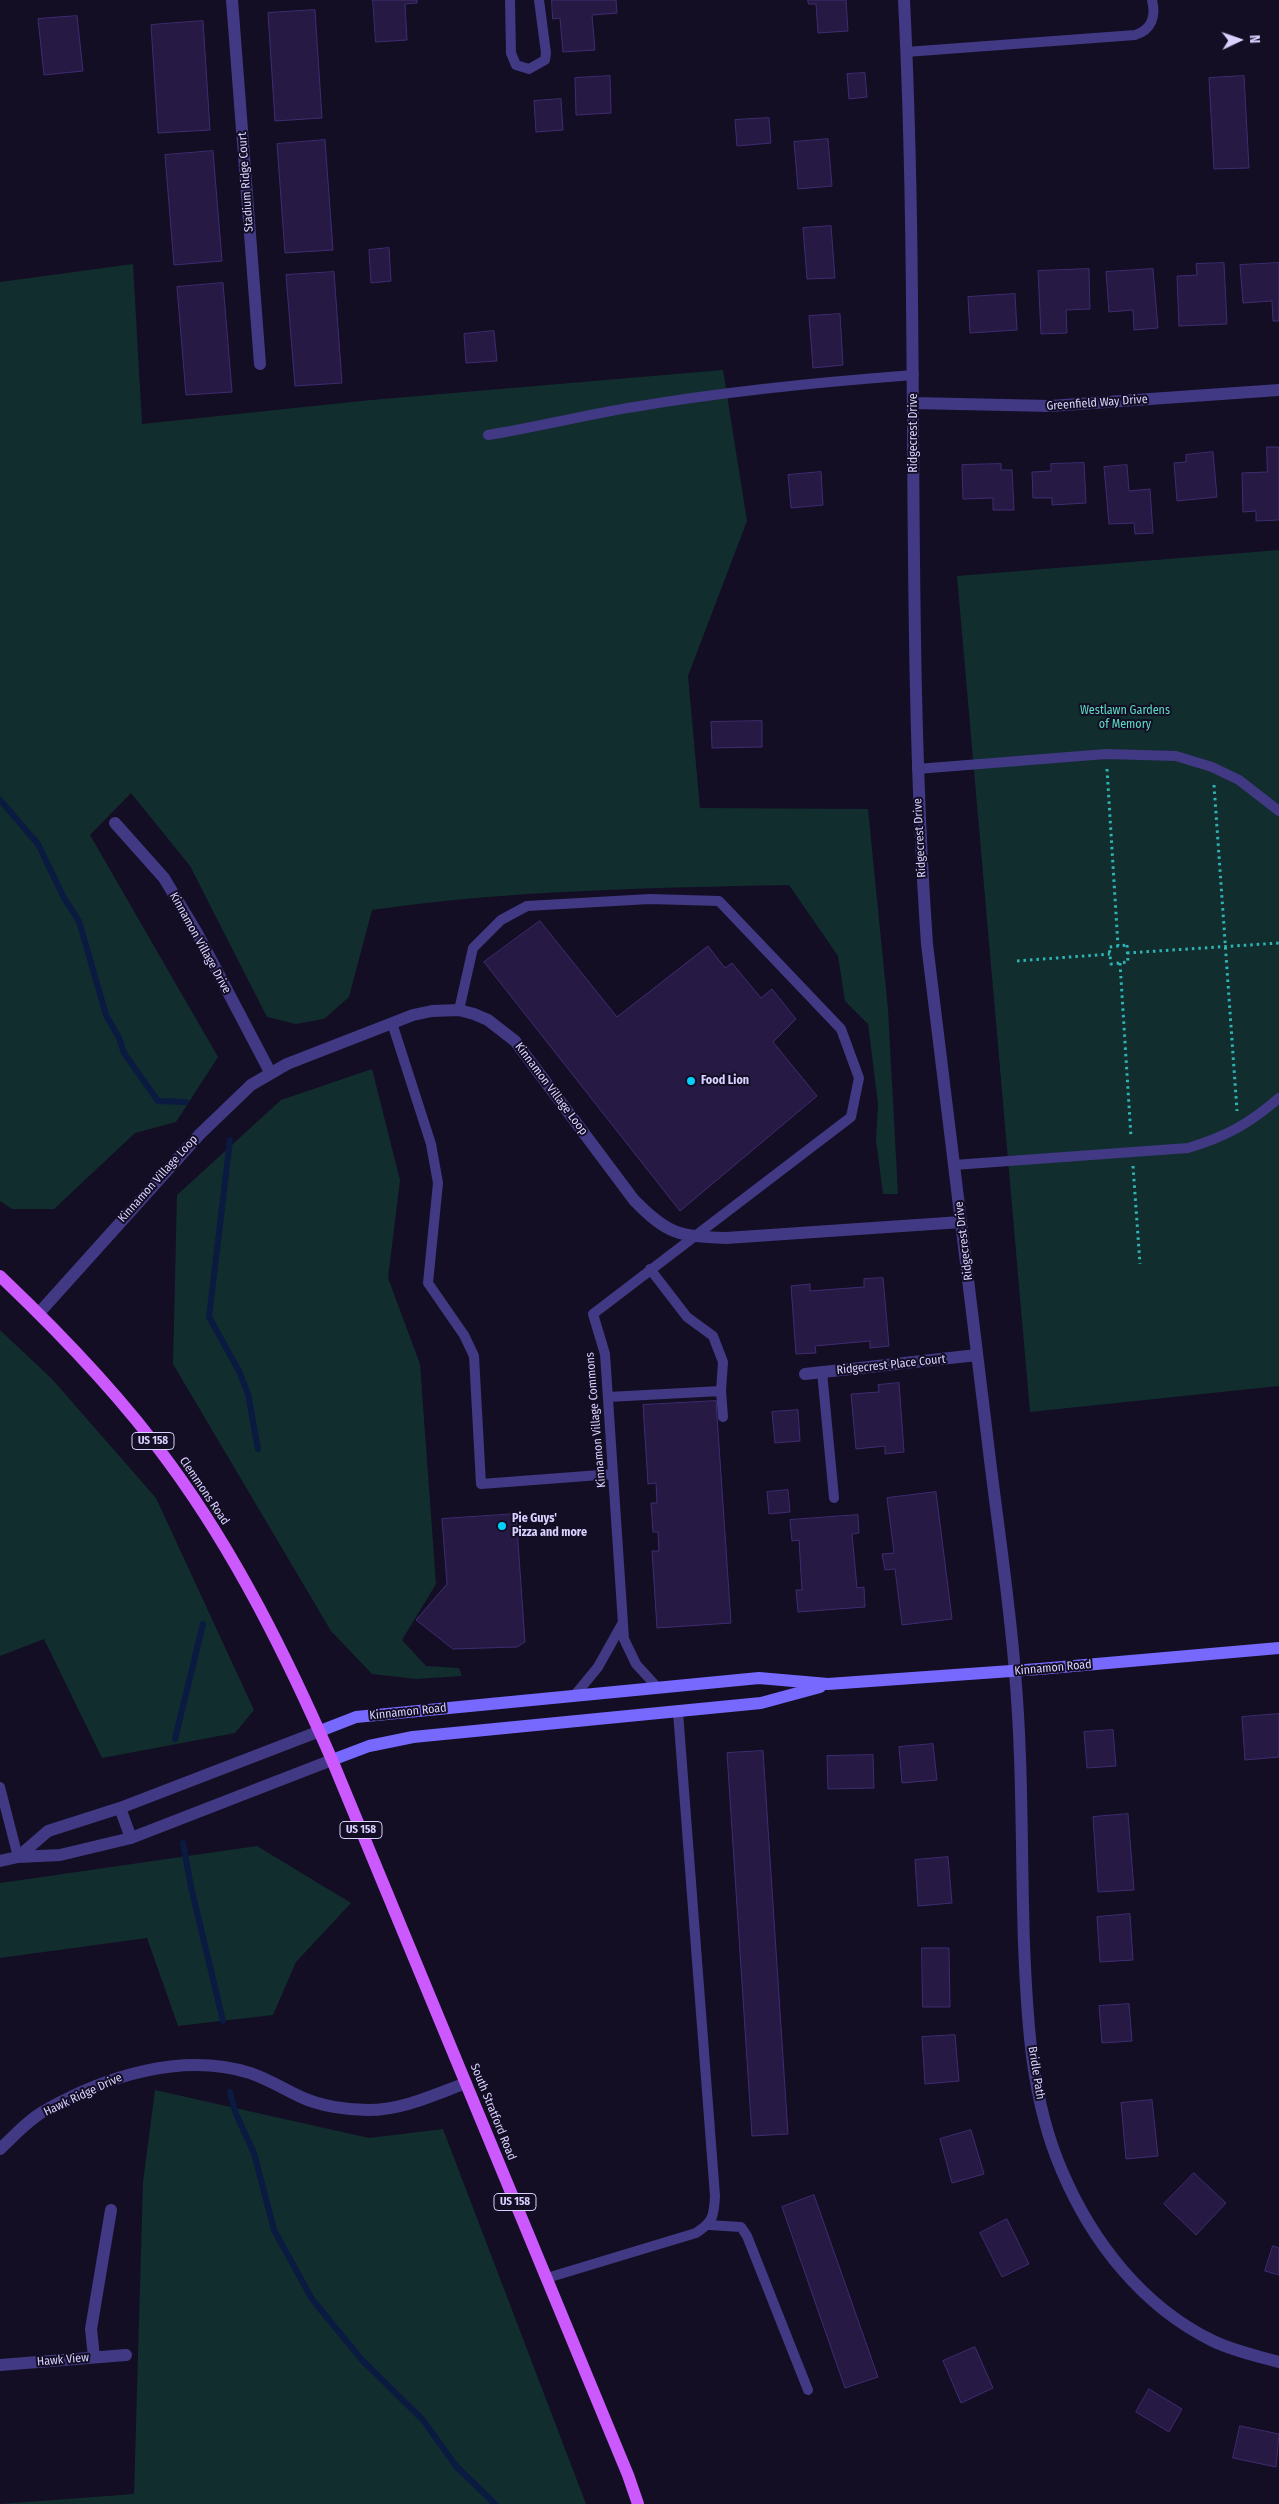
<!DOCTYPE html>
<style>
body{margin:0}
#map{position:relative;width:1279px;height:2504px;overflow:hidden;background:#130e24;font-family:"Fira Sans Condensed",sans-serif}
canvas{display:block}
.north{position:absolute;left:1214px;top:15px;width:50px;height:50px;-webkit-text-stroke:4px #130e24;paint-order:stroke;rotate:87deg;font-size:14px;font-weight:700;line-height:20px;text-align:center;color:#d9d1ff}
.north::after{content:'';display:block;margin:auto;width:18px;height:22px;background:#d9d1ff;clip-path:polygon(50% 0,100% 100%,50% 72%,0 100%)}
</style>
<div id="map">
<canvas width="1279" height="2504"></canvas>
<div class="north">N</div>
</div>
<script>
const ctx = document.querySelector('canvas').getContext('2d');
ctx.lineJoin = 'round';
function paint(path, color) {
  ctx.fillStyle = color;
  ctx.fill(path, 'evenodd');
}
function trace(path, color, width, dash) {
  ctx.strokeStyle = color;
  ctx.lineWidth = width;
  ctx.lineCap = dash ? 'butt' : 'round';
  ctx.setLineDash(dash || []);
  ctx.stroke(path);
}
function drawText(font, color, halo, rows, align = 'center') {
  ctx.font = font + ' "Fira Sans Condensed",sans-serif';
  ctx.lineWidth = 4;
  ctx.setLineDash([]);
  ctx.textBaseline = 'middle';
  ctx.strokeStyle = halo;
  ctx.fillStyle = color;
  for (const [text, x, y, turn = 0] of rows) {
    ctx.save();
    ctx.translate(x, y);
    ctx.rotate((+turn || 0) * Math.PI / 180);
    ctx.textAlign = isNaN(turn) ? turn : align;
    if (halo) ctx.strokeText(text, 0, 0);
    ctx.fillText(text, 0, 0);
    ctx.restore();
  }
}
paint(new Path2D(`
 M133,264l9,160 229,-24 352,-30 24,151 -59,155 12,132 168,1 20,200 10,185h-15l-7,-54 2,-36 -10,-80 -23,-23 -7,-45 -49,-71c-140,3 -279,5 -417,25l-23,87 -25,22 -28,5 -29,-7 -77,-151 -59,-73 -41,42 128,222 -42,65 -41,11 -81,76h-42l-12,-8v-919z
 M1279,550v836l-249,26 -73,-836z
 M372,1069l28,111 -12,98 32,86 16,220 -34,56 24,26 33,2 3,8 -46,3 -44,-5 -41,-43 -158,-267 4,-169 104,-95z
 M0,1330l52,49 104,119 98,212 -19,23 -133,25 -58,-119 -44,17z
 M257,1846l94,57 -55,59 -23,53 -95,11 -31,-88 -147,20v-75z
 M155,2090l214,48 74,-9 143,375h-586l134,-10 9,-312z`), '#112d2e');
trace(new Path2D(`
 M0,800l38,44 26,54 15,23 27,94 13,23 5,15 34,48 28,1
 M230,1140l-21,177 30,54 9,23 10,55
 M175,1739l28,-115
 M183,1843l8,44 32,134
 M230,2092l6,22 18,39 20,77 38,69 50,61 61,60 33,46 39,38`), '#0a1a41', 6);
const building = new Path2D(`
 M373,0h44v3l-12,1 2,36 -31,2z
 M552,0h64l1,13 -25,2 3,35 -32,2 -3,-34 -7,1z
 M808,0h38l2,31 -30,2 -2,-29h-7z
 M315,10l7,108 -47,3 -7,-108z
 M77,16l6,55 -39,4 -6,-56z
 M203,21l7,109 -52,3 -7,-108z
 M865,73l2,24 -18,2 -2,-25z
 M610,76l1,37 -35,2 -1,-37z
 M1244,76l5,92 -35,1 -5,-91z
 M561,99l2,31 -27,2 -2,-31z
 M769,118l2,25 -34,3 -2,-26z
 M828,139l4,47 -34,3 -4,-47z
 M325,140l8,110 -48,3 -8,-109z
 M213,151l9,110 -48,4 -9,-110z
 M831,226l4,52 -28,1 -4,-51z
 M389,248l2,33 -20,2 -2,-33z
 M1224,263l3,61 -48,2 -2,-50 20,-1 -1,-11z
 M1279,263v58h-6l-1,-20 -29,2 -3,-38z
 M1089,269l1,40 -24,1 1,23 -26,1 -3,-63z
 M1153,269l5,59 -24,2 -1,-20 -24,2 -3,-40z
 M334,272l8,111 -47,3 -9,-111z
 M223,283l9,109 -46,3 -9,-108z
 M1015,294l2,36 -47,3 -2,-36z
 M840,314l3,51 -30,3 -4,-52z
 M494,331l3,30 -31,2 -2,-29z
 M1267,447h12v73l-23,1v-10l-13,1 -1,-39 25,-1z
 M1213,452l4,45 -40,4 -3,-38 12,-1v-7z
 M1084,463l2,40 -34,2v-7h-19l-1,-26 19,-1v-7z
 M1001,464v6h11l2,40h-21v-12l-30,1 -1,-34z
 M1127,465l2,26 21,-2 3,44 -18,1 -1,-11 -25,1 -5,-57z
 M821,472l2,33 -32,3 -3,-33z
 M762,721v26l-50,1 -1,-26z
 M540,921l77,96 91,-71 17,22 7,-5 29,35 11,-9 24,30 -23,23 44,54 -137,115 -196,-249z
 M883,1278l6,68 -19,2v-7l-55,5 1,7 -20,1 -5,-68 19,-2v7l54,-4v-8z
 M899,1383l5,69 -19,2v-8l-29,3 -5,-55 28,-2 -1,-7z
 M716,1401l15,222 -74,5 -5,-77h7l-1,-19h-5l-2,-29h6l-1,-20 -8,1 -5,-79z
 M798,1410l2,31 -25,2 -3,-31z
 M788,1490l2,22 -21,2 -2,-22z
 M936,1492l16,127 -50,6 -7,-56 -10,1 -3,-16 12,-1 -7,-55z
 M516,1514l9,128 -8,5 -64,2 -37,-29 31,-36 -5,-65z
 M858,1515l1,18 -7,1 5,54 7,-1 1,20 -67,5 -2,-22h6l-3,-50 -7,1 -2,-21z
 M1279,1714v43l-34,3 -3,-43z
 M1113,1730l3,36 -29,2 -3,-36z
 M933,1744l4,36 -35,3 -3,-36z
 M763,1751l25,383 -36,2 -25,-383z
 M873,1755l1,33 -46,1 -1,-33z
 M1128,1814l6,76 -36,2 -5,-75z
 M948,1857l4,46 -34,3 -3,-46z
 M1130,1914l3,46 -33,2 -3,-45z
 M922,1948h27l1,59h-27z
 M1129,2004l3,37 -30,2 -3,-37z
 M955,2035l4,46 -34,3 -3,-47z
 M1152,2100l6,56 -32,3 -5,-56z
 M971,2130l13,44 -32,9 -12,-44z
 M1194,2173l32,30 -30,32 -32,-31z
 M814,2195l64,182 -33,11 -63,-181z
 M1007,2219l22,45 -27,13 -22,-44z
 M1273,2246l6,2v27l-14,-4z
 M975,2347l18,41 -32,15 -18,-42z
 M1149,2389l33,20 -13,23 -33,-20z
 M1240,2426l39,8 -3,33 -43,-9z`);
paint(building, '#261a45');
trace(building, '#3f2c70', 1);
trace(new Path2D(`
 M1107,769l11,177
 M1214,785l23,326
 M1127,945l1,17 -17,2 -2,-17z
 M1127,953l152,-10
 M1017,961l93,-7
 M1120,963l11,174
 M1133,1166l7,98`), '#2fb4b5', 3, [2.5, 4]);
trace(new Path2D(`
 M510,0l1,53 5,12 13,4 16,-9 1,-7 -7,-53
 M906,52l229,-17c17,-5 21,-19 17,-35
 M488,435c49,-8 97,-20 146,-28 93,-16 186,-25 280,-32
 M917,769l189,-15 70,2 36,11 27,13 40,31
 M459,1010l14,-62 28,-28 26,-14 123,-7 69,2 122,128 18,49 -8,39 -258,197 12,40 19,285 12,25 21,23
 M392,1023l39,121 7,39 -10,100 36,52 10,21 7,128 132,-10
 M954,1165l234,-17c37,-11 61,-24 91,-50
 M822,1372l12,126
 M721,1391l2,26
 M608,1397l113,-6 2,-29 -10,-26 -26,-19 -37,-48
 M575,1695l23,-28 24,-43
 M0,1787l18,70
 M709,2225l32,2 6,9 61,154
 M547,2278l149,-45c17,-11 18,-17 19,-37l-37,-484`), '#413983', 10);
trace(new Path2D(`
 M232,0l28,364
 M904,0c16,314 1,630 23,944 20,164 40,327 60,491 9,79 22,159 28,238 8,90 6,181 9,271 3,76 7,156 38,227 30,71 81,136 151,170 21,10 44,15 66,21
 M914,403l136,3 229,-16
 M115,823l49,55 33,55 73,139
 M39,1313l161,-179 51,-49 36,-21 126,-49 19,-4 27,-1 15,4 14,6 27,21 119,159c34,35 45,36 92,38l235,-16
 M805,1374l172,-19
 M120,1808l11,30
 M18,1857l30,-26 72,-23 200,-77
 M0,1861l18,-4 42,-2 71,-17 201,-78
 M0,2149c14,-13 29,-30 46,-39 60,-34 136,-58 204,-37 18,6 34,16 51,24 19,9 46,13 67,13 34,0 66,-15 98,-27
 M94,2357l-3,-28 20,-119
 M0,2365l126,-10`), '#413983', 12);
trace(new Path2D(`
 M320,1731l36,-14 403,-39 69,6 211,-15 240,-21
 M332,1760l37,-14 44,-9 348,-34 59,-16`), '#7769fe', 12);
trace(new Path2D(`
 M0,1276c61,58 121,120 170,188 66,90 117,193 162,296l296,715 10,29`), '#cc59fe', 12);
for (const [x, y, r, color] of [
 [691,1081,5,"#01d1fb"],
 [502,1526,5,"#01d1fb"]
]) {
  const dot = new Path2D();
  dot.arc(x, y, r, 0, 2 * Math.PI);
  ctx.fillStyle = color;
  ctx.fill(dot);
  trace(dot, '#130e24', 2);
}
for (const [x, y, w] of [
 [153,1441,42],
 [361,1830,42],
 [515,2202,42]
]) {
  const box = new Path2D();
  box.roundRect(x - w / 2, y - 8.5, w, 17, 4);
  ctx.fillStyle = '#130e24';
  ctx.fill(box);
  trace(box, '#d9d1ff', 1);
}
drawText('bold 11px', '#d9d1ff', null, [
 ["US 158",153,1441],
 ["US 158",361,1830],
 ["US 158",515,2202]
]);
drawText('12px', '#d9d1ff', '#130e24', [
 ["Stadium Ridge Court",246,182,-94],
 ["Greenfield Way Drive",1097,403,-4],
 ["Ridgecrest Drive",914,433,-90],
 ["Ridgecrest Drive",920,838,-93],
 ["Kinnamon Village Drive",200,943,61],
 ["Kinnamon Village Loop",551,1089,53],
 ["Kinnamon Village Loop",158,1179,-48],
 ["Ridgecrest Drive",964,1241,-97],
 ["Ridgecrest Place Court",891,1365,-6],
 ["Kinnamon Village Commons",596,1420,-95],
 ["Clemmons Road",204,1491,56],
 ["Kinnamon Road",1053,1668,-5],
 ["Kinnamon Road",408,1712,-6],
 ["Bridle Path",1036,2073,81],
 ["Hawk Ridge Drive",83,2095,-25],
 ["South Stratford Road",493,2112,68],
 ["Hawk View",63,2360,-5]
]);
drawText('12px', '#5ddfc7', '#130e24', [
 ["Westlawn Gardens",1125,711],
 ["of Memory",1125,725]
]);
drawText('bold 12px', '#d9d1ff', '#130e24', [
 ["Food Lion",701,1081],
 ["Pie Guys'",512,1519],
 ["Pizza and more",512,1533]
], 'left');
</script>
